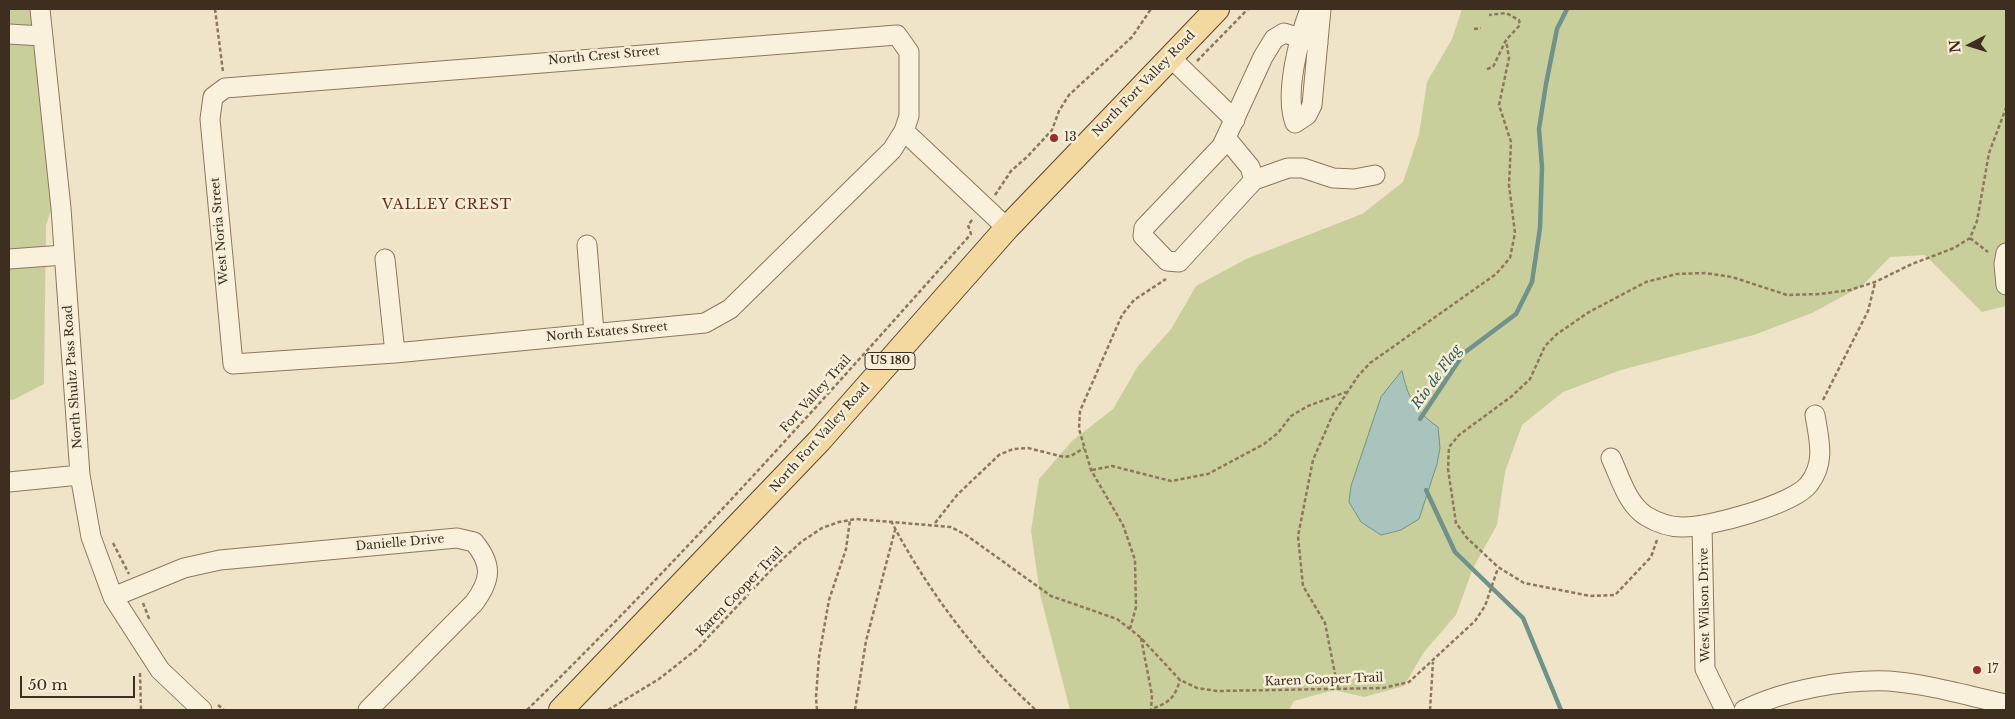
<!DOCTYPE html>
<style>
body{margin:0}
#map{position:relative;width:2015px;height:719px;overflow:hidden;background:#f0e4c8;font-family:"Libre Baskerville",serif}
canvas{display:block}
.frame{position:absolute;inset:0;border:10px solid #3d2e20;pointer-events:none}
.north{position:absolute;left:1945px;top:20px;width:50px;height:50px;-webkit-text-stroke:4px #f7eed8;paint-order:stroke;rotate:265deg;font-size:14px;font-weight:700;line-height:20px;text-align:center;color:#3d2e20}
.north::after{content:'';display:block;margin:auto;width:18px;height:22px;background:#3d2e20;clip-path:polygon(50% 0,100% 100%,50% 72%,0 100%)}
.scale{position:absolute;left:20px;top:676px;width:115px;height:22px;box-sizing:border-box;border:2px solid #3d2e20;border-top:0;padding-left:6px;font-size:15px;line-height:18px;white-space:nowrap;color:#3d2e20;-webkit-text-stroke:4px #f7eed8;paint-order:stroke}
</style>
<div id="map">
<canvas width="2015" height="719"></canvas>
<div class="frame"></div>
<div class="north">N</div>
<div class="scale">50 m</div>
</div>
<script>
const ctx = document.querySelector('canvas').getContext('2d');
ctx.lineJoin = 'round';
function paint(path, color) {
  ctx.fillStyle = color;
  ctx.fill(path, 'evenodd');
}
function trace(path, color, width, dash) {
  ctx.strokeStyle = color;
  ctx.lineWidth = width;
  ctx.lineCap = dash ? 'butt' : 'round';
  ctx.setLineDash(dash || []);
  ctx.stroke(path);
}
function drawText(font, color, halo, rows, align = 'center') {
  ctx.font = font + ' "Libre Baskerville",serif';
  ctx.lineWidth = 5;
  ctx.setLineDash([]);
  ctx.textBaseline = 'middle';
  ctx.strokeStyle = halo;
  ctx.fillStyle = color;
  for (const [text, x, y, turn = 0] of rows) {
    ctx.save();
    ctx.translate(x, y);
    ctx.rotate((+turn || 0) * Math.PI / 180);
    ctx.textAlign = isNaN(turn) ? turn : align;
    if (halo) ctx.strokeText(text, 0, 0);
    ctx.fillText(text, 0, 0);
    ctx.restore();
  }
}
paint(new Path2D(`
 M9,9h30l23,111v58l-16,47 -2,159 -31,16 -4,-1z
 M1462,9h544v297l-24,6 -57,-57 -35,2 -28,29 -50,27 -58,22 -133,35 -58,22 -41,33 -17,47 -8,53 -24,43 -17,47 -32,37 -20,34 -40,11 -30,-7 -40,11 -5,9h-219l-30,-116 -9,-63 8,-52 33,-38 41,-32 25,-43 33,-37 25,-43 50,-27 116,-45 41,-32 16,-48 8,-52 25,-43z`), '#c9cf9b');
const water = new Path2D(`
 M1402,371c6,27 13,40 36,56l2,21 -3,16 -18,55 -18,11 -20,5 -20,-13 -12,-20 2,-16 30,-89z`);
paint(water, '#a9c4bc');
trace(water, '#6f938a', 1);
trace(new Path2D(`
 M1420,419l44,-66 52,-39 16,-32 8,-54 2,-61 -3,-38 7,-45 11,-55 10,-20
 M1426,490l29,62 68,66 38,92`), '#6f938a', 4.5);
const minor = new Path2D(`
 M40,9l21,199 19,267 11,62 22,60 47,73 42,40
 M1310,9c-11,29 -26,85 -15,114l12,-8 5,-10 9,-96
 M9,34l33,2
 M897,35l12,17v64l-5,15 -12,19 -162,159 -25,14 -310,30 -162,11 -23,-245 3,-22 12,-9z
 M1170,57l65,63
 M904,131l103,97
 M1226,138l24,29 4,13 -75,82 -12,-1 -24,-25 1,-8 78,-82 41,-89 11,-18 10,-6 34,10
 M1254,180l34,-12h15l30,10 21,1 21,-4
 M587,245l7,88
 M2006,253l-2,11 2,21
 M9,259l55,-4
 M385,259l10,94
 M1611,458c9,19 16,46 35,58 10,6 24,11 36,11 25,1 113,-23 127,-43 17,-22 10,-44 6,-69
 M9,482l71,-7
 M1702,525l3,144 20,41
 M113,597l71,-29 36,-8 237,-22 17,4c19,23 17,38 0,61l-106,107
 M1744,710c40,-20 101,-31 145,-29 39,3 79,15 117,23`);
const major = new Path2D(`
 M561,710l258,-269 188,-213 210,-219`);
trace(minor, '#8d765c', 21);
trace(major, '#5b4430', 26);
trace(new Path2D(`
 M215,9l8,63
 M1474,29l7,-1
 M1197,61l51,-52
 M1487,69l6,-2 13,-27 14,-15 -1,-5 -13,-7 -17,2
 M995,195l16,-24 17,-15 24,-26 7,-19 10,-16 63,-58 19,-28
 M1970,238l18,14
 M1823,400l45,-89 7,-28
 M1092,470l20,-4 59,15 37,-7 56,-30 14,-11 13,-17 17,-10 38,-14
 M891,521c37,70 86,136 145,189
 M935,523l22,-28 42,-40 14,-6 15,-1 36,9 7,-1 13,-8
 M1657,540l-6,17 -36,38 -25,1 -66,-13 -26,-16 -31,-29 -11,-15 -8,-54 1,-22 10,-12 53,-39 18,-17 15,-33 12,-12 32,-22 57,-30 31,-8 28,-1 27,4 55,18 33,-1 30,-4 25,-8 37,-18 42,-16 16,-10 7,-17 12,-68 17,-45
 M113,543l16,31
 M143,603l7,18
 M1130,629l6,-22 -1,-47 -12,-35 -32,-55 -12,-41 1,-18 42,-96 12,-15 32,-21
 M1141,638l11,57 -1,15
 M140,673l1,37
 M1338,689l-13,-66 -22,-37 -5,-50 15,-76 20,-46 25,-38 12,-13 126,-89 14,-16 5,-25 -6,-48 2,-43 -12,-37 10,-47 -3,-18
 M218,705l6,5
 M1154,708c16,-6 21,-11 26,-28
 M527,710c155,-152 300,-314 444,-476l-3,-9 5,-6
 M608,710l51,-31 38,-30 74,-79 30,-28 21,-14 17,-6 17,-3 95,8 15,8 85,61 66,23 23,18 40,43 17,8 20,3 166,-3 26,-6 66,-61 10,-15 13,-38
 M817,710l-1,-13 3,-40 10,-57 17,-51 4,-29
 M855,710l11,-69 29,-111
 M1430,710l3,-48`), '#8d765c', 2.5, [4, 2.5]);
trace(minor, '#faf1dc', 19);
trace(major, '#f3d9a0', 24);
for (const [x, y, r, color] of [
 [1054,138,5,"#9e2a2b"],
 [1977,670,5,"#9e2a2b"]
]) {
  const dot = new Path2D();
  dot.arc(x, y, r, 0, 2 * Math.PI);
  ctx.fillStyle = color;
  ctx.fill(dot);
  trace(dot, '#f7eed8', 2);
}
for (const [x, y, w] of [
 [890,361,50]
]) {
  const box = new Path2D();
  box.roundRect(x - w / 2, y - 8.5, w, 17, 4);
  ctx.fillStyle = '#f7eed8';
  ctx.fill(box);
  trace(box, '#3d2e20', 1);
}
drawText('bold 11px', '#3d2e20', null, [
 ["US 180",890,361]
]);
drawText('12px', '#3d2e20', '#f7eed8', [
 ["North Crest Street",604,56,-5],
 ["North Fort Valley Road",1144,84,-46],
 ["West Noria Street",220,231,-95],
 ["North Estates Street",607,332,-5],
 ["North Shultz Pass Road",73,377,-94],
 ["Fort Valley Trail",816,394,-48],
 ["North Fort Valley Road",820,438,-48],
 ["Danielle Drive",400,543,-5],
 ["Karen Cooper Trail",740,592,-46],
 ["West Wilson Drive",1705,605,-91],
 ["Karen Cooper Trail",1324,680,-2]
]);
drawText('12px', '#3d2e20', '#f7eed8', [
 ["13",1064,138],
 ["17",1987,670]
], 'left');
ctx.letterSpacing = '1px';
drawText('14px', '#6b2e1e', '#f7eed8', [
 ["VALLEY CREST",447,205]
]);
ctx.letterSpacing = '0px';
drawText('italic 14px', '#2f5d5a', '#f7eed8', [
 ["Rio de Flag",1437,377,-54]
]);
</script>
